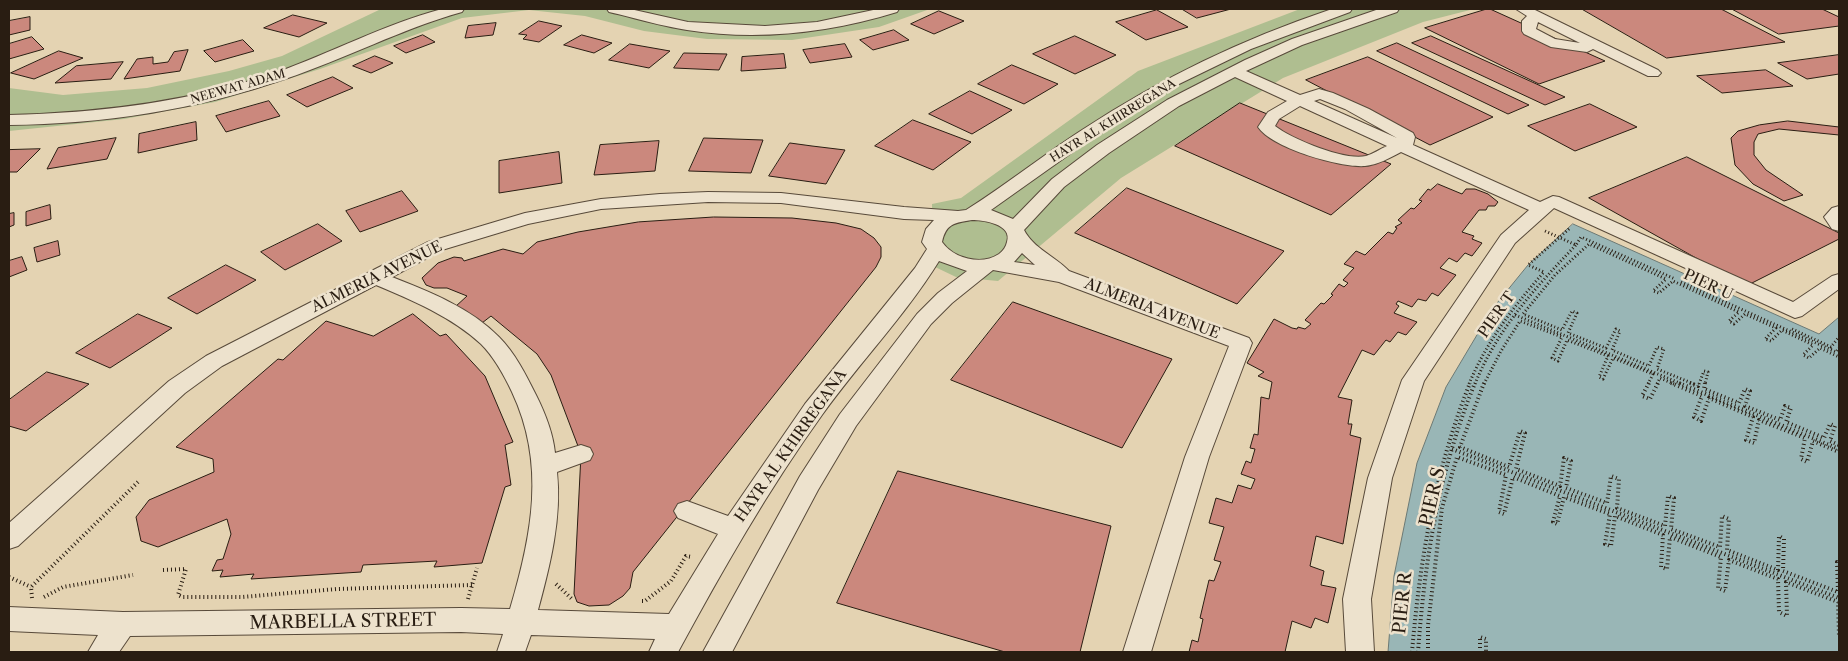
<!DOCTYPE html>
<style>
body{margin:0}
#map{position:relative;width:1848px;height:661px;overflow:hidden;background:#e4d3b2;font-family:"Libre Caslon Text",serif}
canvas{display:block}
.frame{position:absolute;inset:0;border:10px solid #291d12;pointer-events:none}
</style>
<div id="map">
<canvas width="1848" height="661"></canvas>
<div class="frame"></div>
</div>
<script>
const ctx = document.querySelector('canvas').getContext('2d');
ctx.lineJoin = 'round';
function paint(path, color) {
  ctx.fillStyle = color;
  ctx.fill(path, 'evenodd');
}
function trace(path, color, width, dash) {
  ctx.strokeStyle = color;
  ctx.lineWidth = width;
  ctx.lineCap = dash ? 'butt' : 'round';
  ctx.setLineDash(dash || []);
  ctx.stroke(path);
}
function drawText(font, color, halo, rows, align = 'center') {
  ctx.font = font + ' "Libre Caslon Text",serif';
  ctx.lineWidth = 5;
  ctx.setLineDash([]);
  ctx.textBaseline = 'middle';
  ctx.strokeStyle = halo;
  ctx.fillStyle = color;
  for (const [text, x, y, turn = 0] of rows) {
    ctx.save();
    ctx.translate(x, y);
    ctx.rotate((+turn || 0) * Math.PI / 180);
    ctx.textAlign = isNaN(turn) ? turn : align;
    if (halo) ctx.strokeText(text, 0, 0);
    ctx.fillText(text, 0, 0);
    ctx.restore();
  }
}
paint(new Path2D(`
 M381,9h549l-51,18 -87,13 -85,-1 -63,-8 -59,-15 -56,-6 -67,8 -142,51 -105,33 -91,17 -115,12v-43l54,7 84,-7 82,-17 53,-15z
 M1300,9h174l-51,13 -140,56 -162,100 -123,103 -42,-4 -23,-11 -1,-62 29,-6 177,-127z`), '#afbe90');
const water = new Path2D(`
 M1573,224l246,110 20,-17v335h-451l6,-76 23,-113 29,-76 47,-79 35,-43z`);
paint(water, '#99b6b6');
trace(water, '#6c7974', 1);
const building = new Path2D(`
 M1182,9h49l-34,9z
 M1487,9h3l115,52 -66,23 -114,-56z
 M1582,9h139l64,33 -118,16z
 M1732,9h90l17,8v9l-60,8z
 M1157,10l31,17 -42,13 -30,-18z
 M939,11l25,10 -30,13 -23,-10z
 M293,15l34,8 -28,14 -35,-9z
 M30,17v13l-21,5v-14z
 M539,21l23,5 -23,16 -16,-3 4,-4 -8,-1z
 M496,23l-3,12 -28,3 3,-12z
 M894,30l15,10 -36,10 -13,-10z
 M423,35l12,7 -29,11 -12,-7z
 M582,35l30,8 -18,10 -30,-8z
 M1075,36l41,19 -41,19 -42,-20z
 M1431,36l134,61 -20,8 -133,-62z
 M32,37l12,12 -35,10v-15z
 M243,40l11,11 -39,11 -11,-11z
 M1397,43l132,62 -21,9 -131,-63z
 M630,44l40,7 -21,17 -40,-8z
 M845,44l7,13 -42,6 -7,-13z
 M188,50l-8,21 -56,8 13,-20 16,-2v7l15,-2 6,-10z
 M59,51l24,7 -49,21 -23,-6z
 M684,53l43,1 -8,16 -45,-2z
 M784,54l2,14 -45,3 1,-14z
 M1839,55v19l-32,5 -29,-16z
 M375,56l18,7 -22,10 -18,-7z
 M1368,57l125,60 -63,28 -124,-65z
 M123,62l-12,17 -56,4 21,-17z
 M1012,65l46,19 -34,20 -46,-20z
 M1766,70l27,16 -71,7 -25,-17z
 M333,77l20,11 -46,19 -20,-12z
 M970,91l42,19 -40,24 -43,-20z
 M269,101l11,15 -54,16 -10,-16z
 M1240,103l151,61 -60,51 -156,-69z
 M1590,104l47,23 -62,24 -47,-25z
 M913,120l58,22 -38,28 -58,-24z
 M1788,121l51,6v8l-60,-6 -21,5 -4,8v13l12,15 37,25 -19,6 -31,-17 -18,-19 -4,-27 7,-7 21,-6z
 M196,122l1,18 -59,13 1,-19z
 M116,138l-9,21 -60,10 11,-21z
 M704,138l59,2 -12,33 -62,-2z
 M659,141l-4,30 -61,4 6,-30z
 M790,143l22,3 33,4 -19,34 -57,-8z
 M40,149l-23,23h-8v-22z
 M559,152l3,31 -63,10v-32z
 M1687,157l152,76v6l-93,47 -157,-88z
 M1438,184l24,10 4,-5h9l13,5 10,8 -3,4h-7l-2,4h-7l-17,22 12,4 -2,3 10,4 -10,13 -7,-3 -8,9 -8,-4 -9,10 16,7 -18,21 -6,-3 -6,8 -8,-2 -6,8 -14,-6 -2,3 3,2 -5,7 23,9 -11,13 -8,-3 -8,10 -4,-2 -12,15 -12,-5 -24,47 14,3 -4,24h4l-2,11 11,3 -18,106 -27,-8 -6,30 14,5 -3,14 15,3 -8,35 -13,-5 -4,10 -19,-7 -7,31h-96l3,-12 6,2 5,-23 -3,-1 9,-38 5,1 7,-19 -7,-2 10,-33 -15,-4 7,-25 16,5 6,-18 13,4 4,-10 -14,-5 5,-13 5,2 4,-14 -5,-1 4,-14 4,1 3,-38 8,2 3,-17 -14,-6 6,-4 -17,-9 27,-44 18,9 5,1 1,-2 7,2 6,-5 -6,-4 16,-17 3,1 9,-9 -2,-1 8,-10 5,3 4,-4 -5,-3 11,-12 -10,-4 12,-13 9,4 23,-23 5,2 4,-6 -2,-1 7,-4 -4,-3 13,-12 3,1 8,-8 -3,-1 9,-11 2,1z
 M1127,188l157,63 -47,53 -162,-71z
 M402,191l16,20 -58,21 -14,-21z
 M50,205l1,14 -25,7v-14z
 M14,213v12l-5,2v-13z
 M714,217l78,1 44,5 25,6 13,9 7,9v10l-5,10 -243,305 -3,16 -7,8 -14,9 -20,1 -12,-4 -3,-8 7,-140 -30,-79 -14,-21 -46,-38 -9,7 -27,-16 12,-11 -20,-8h-13l-8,-3 -4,-7 16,-15 16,-6 8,1 2,3 39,-12 20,5 14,-12 41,-10 60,-10z
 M318,224l24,17 -57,29 -24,-18z
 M58,241l2,14 -23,7 -3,-14z
 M22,257l5,13 -18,7v-16z
 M226,265l30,15 -59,34 -29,-16z
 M1013,302l159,57 -50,89 -171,-68z
 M138,314l34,14 -62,40 -34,-15z
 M413,314l27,22 6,-2 39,42 28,66 -8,3 6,40 -6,2 -23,76 -48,4 3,-6 -74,4 -2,7 -110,7 3,-5 -34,3 3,-7 -11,1 5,-11 6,-1 8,-25 -4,-15 -69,28 -17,-6 -5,-24 13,-17 65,-28 -1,-13 -37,-12 102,-88 5,1 43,-39 47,15z
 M47,372l42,12 -63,47 -17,-5v-26z
 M898,471l213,55 -31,126h-75l-168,-49z`);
paint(building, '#cb887d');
trace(building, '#291d12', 1);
const minor = new Path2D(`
 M442,9h22l-2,3c-61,17 -117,47 -177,67 -89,31 -183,45 -276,46v-10c90,-2 180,-13 266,-42 56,-20 110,-49 167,-64z
 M607,9h23l58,13 77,4 52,-4 61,-13h21l-2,3c-68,21 -139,29 -210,18 -26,-4 -52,-12 -78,-18z
 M1332,9h20l-2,3 -99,37 -72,35 -95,60 -93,66 22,9 39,-40 45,-34 70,-45 78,-40 47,-21 87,-30h20l-2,3 -95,33 -56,26 54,24 19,-6 14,4 36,16 44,24 2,4 -2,8 127,57 13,-6 6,1 234,105 39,-26 7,-2v15l-37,27 -7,2 -241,-110 -39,35 -91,138 -32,97 -21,121 3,53h-28l-3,-53 10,-49 15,-72 34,-98 99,-145 28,-25 -128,-58c-11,6 -24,13 -36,14 -25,2 -93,-18 -107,-39l10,-15 19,-11 -52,-24 -56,29 -70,47 -45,34 -40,43c10,19 31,26 45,41l180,67 3,5 -43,114 -58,195h-28l62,-195 44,-111 -170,-64 -66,-12 -41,33 -21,21 -75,102 -38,64 -86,162h-29l97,-176 40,-62 77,-100 21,-21 29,-22 -28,-10c-34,55 -80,102 -117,154 -54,75 -100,156 -144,237h-29l6,-13 -124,-4 -6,17h-28l6,-18 -42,-2 -331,4 -11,16h-31l10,-17 -89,-4v-24l114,5 338,-4 49,1c22,-74 36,-145 2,-217 -8,-17 -18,-35 -31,-48 -29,-27 -69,-44 -105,-59l-154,81 -37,27 -167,153 -9,3v-26l160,-142 37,-25 222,-114 97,-29 76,-14 59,-5 48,-2 73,1 123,14 54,4 8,-1c40,-25 77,-55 116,-80 82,-53 158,-90 250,-121zM1320,99l25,10 52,29 -83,-37zM1300,106l87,40c-7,3 -14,8 -21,10 -22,5 -74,-17 -91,-30l4,-7zM708,202l73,1 123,16 30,1 -8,9 -4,13 5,7 -12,19 -110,136 -77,112 -41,-15 -9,3 -4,7 4,7 40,16 -49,80 -131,-4c12,-44 24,-92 19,-138l33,-12 3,-6 -3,-6 -9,-3 -26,8c-2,-20 -10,-40 -19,-58 -10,-20 -21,-42 -37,-58 -28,-29 -71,-46 -107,-60l50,-27 86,-26 73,-15zM972,220c11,0 41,4 35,22 -1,5 -4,9 -8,12 -18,12 -46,4 -57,-12 4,-19 13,-19 30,-22zM1022,253l13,12 -21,-3z
 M1516,9h17l125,61 3,3 -3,3h-10l-55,-27 -6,3 -36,-5 -27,-13 -2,-3v-10l5,-5zM1538,22l42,21 -25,-4 -19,-10z
 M1839,206v25l-7,-2 -8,-12 8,-9z`);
trace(minor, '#584a3a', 2);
trace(new Path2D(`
 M1545,231l31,14 5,-8 94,42
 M1681,282l155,70 3,-4
 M1515,315l167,69
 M1792,329l39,18 8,-10
 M1469,384c18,-43 45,-78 75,-112l-16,-7 42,-37
 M1475,384c22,-55 61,-97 101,-139
 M1484,384l17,-33 19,-30 42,16 -10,21 6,3 9,-21 41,16 -9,21 4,2 10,-21 40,16 -5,10
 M1657,384l3,-6 14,6
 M1694,384l-37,-15 7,-20 -7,-2 -8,19 -37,-16 8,-19 -4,-2 -10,19 -38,-15 9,-20 -5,-2 -10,19 -39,-16 32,-39 34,-31 77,35 -13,12 6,2 14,-12 66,31 -10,9 5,3 11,-10 31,14 -11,11 6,2 11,-11 31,15 -10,10 6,3 11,-10 19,9
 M1699,384l5,-13 4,1 -3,12`), '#291d12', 3, [1, 2.5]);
trace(new Path2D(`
 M1484,383l-24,64 49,20 11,-36 5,2 -9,36 44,17 4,-28 7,3 -5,27 41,15 4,-27 8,3 -2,29 48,18 3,-30 6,2 -3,31 49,18 2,-31 7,3 -2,31 51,20 1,-34 5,3 -1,32 55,21 -1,-30 2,1
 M1649,383l-7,13 8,3 8,-16
 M1671,383l31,13 -8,21 7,4 8,-23 44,19 -7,23 8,3 5,-23 46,18 -4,21 6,3 6,-21 26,11
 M1679,383l160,66
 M1690,383l8,3 1,-3
 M1705,383l-1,6 35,14 6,-14 5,2 -5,15 35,14 5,-14 6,2 -5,14 38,16 6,-14 5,2 -5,15 9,4
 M1452,449l387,149
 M163,570l23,-1 -8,26 4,2h60l95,-8 135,-4
 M9,577l22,10
 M556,584l17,16
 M44,597l19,-10 70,-12
 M32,598l-1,-11 109,-107
 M468,599l9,-31
 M642,601h3l26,-20 15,-25 6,1
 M1412,652c8,-93 23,-182 58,-269
 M1418,652c7,-95 21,-181 57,-269
 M1428,652v-27l14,-117 15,-51 49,18 -7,37 5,2 9,-37 47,19 -7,26 4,2 7,-27 46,17 -5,30 6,2 4,-30 48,19 -2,32 6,2 3,-32 51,20 -3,31 7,3 4,-31 49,19 1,33 8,4 -1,-34 52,20 1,34
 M1480,652v-15l6,2v13`), '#291d12', 4, [1, 3]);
paint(minor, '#ede2cd');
drawText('12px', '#291d12', '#ede2cd', [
 ["NEEWAT ADAM",238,87,-16],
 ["HAYR AL KHIRREGANA",1113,121,-32]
]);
drawText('15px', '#291d12', '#ede2cd', [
 ["ALMERIA AVENUE",377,277,-26],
 ["PIER U",1708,285,25],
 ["ALMERIA AVENUE",1152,309,21],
 ["PIER T",1497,315,-55],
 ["HAYR AL KHIRREGANA",791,446,-55]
]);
drawText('18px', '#291d12', '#ede2cd', [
 ["PIER S",1433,497,-77],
 ["PIER R",1403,603,-84],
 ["MARBELLA STREET",343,622,-1]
]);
</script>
